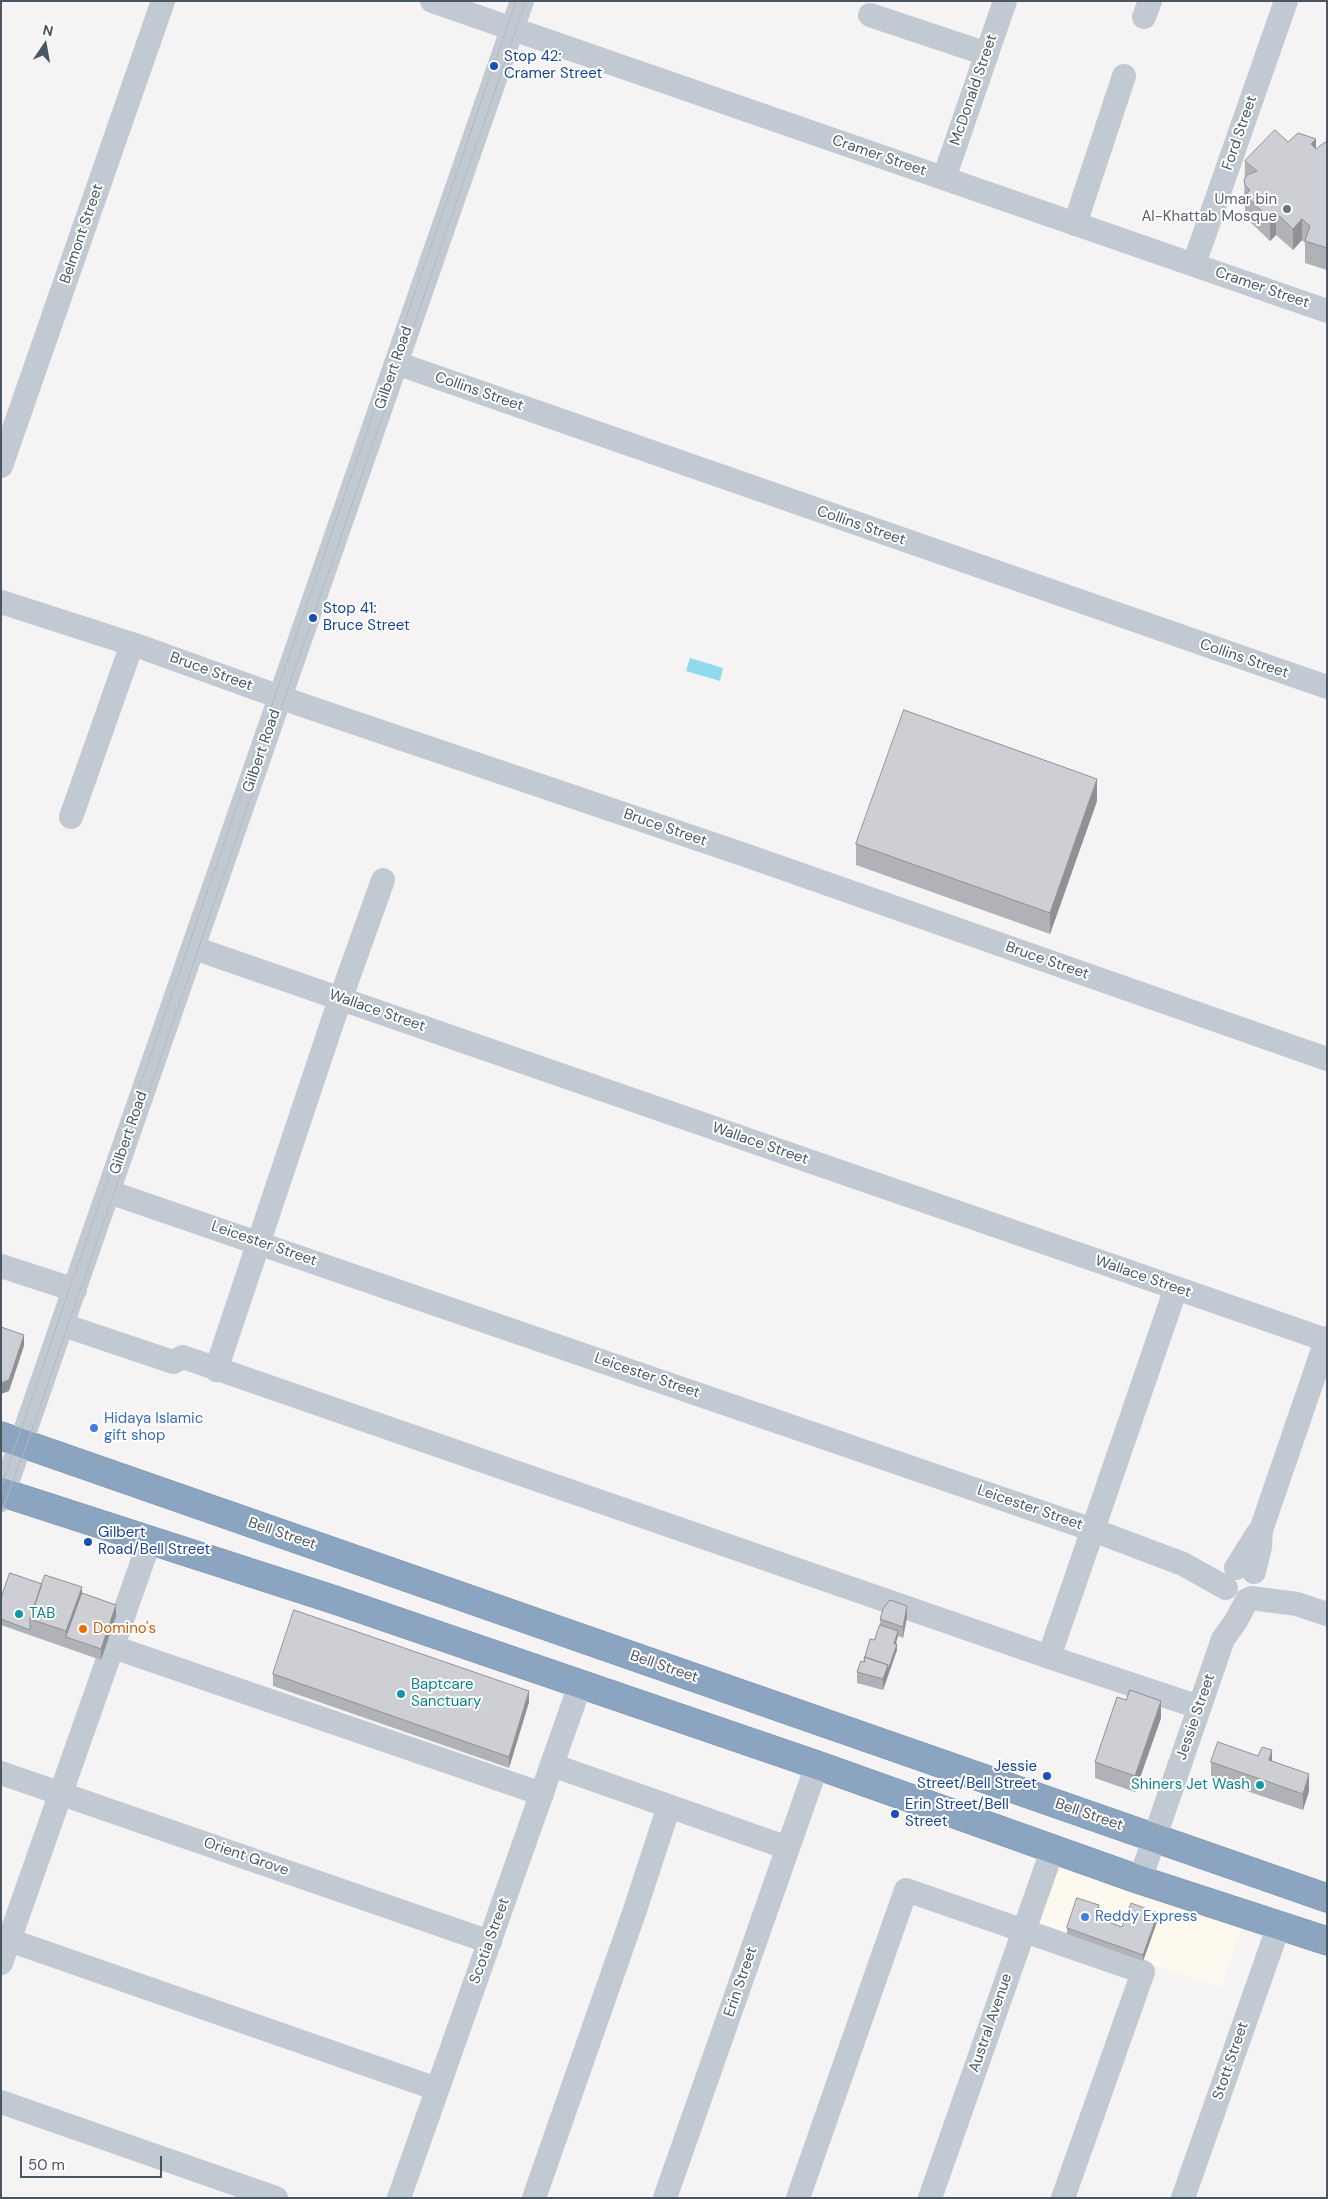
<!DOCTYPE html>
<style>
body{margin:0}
#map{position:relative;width:1328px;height:2199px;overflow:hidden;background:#f5f3f3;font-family:"DM Sans",sans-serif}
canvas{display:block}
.frame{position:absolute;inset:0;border:2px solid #4a5661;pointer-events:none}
.north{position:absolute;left:20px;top:20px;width:50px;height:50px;-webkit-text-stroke:4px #fff;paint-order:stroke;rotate:12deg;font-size:14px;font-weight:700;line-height:20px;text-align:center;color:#4a5661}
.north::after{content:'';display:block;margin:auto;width:18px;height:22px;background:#4a5661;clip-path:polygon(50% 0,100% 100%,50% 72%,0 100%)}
.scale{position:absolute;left:20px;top:2156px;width:142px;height:22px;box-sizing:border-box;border:2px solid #4a5661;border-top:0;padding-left:6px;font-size:15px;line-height:18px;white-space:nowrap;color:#4a5661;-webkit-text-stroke:4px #fff;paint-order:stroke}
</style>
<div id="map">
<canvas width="1328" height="2199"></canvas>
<div class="frame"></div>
<div class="north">N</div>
<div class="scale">50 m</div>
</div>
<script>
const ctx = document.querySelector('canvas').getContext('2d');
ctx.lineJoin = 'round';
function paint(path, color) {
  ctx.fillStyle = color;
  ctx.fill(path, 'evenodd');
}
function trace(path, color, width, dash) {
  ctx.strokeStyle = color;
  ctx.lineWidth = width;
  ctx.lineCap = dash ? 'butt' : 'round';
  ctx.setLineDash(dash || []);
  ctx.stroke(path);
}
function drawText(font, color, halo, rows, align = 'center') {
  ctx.font = font + ' "DM Sans",sans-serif';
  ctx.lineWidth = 4;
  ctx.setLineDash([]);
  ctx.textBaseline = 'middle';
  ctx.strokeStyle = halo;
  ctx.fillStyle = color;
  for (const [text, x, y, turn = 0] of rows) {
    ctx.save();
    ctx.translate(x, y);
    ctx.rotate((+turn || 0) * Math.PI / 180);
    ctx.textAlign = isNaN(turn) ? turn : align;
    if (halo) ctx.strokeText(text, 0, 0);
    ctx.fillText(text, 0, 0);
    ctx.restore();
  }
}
paint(new Path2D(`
 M1058,1867l183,62 -20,59 -184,-62z`), '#fdf9ef');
paint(new Path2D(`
 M690,658l33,10 -3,13 -34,-10z`), '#90daee');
const highway = new Path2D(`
 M1,1436l1326,462
 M1,1492l334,108 482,165 323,115 187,61`);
trace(highway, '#7690ad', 29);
trace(new Path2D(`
 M432,1l895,310
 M870,15l117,39
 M1144,17l6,-16
 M944,178l61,-177
 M1075,224l49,-148
 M1194,264l92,-263
 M396,363l931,324
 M1,466l162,-465
 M1,602l140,45 164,59 440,149 582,204
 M71,817l61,-173
 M194,948l1132,392
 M109,1192l984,338 90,34 43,24
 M1,1266l74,24
 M63,1325l110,37 10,-5 866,300 150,50
 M216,1370l118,-353 49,-137
 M1,1500l521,-1499
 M1236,1568l22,-35
 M1254,1572l6,-25 1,-17 66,-192
 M1251,1598l46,6 30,10
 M113,1647l429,147
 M1049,1657l127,-369
 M552,1765l236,83
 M1,1773l489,169
 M1140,1880l83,-241 13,-18 11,-21
 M9,1940l428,149
 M1,1963l149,-423
 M1,2102l275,96
 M399,2198l181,-513
 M534,2198l101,-288 34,-104
 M665,2198l152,-433
 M798,2198l108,-308 237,82 -80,226
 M930,2198l123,-350
 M1183,2198l96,-273`), '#c1cad2', 24);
trace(highway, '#8ba5c1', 28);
trace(new Path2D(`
 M1,1487l515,-1486
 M1,1513l26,-69 499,-1443`), '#b5b8bd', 1);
paint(new Path2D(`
 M1288,142l28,7 11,-5v126l-22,-7v-20l-3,-3 -9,10 -17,-15 -6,6 -25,-24v-10l-1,-6 1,-40z
 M1097,801l-47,133 -194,-69v-21z
 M42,1584l40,9 34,23 -15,44 -100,-35v-27z
 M907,1617l-4,21 -5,-2 -2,8 1,6 -14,40 -26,-7v-11l7,-11v-1l10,-20 6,-15v-6z
 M273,1674l256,28 -20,66 -236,-82z
 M1161,1718l-26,74 -40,-14v-16z
 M1211,1762h61l37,29 -6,19 -92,-31z
 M1099,1911l-2,7 25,9 36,-8 -15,42 -76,-27v-6z`), '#b0b2b7');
paint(new Path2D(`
 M1316,139v22l-5,-17z
 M1276,213v22l-6,6v-22z
 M1302,219v21l-9,10v-21z
 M1097,779v22l-47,133v-21z
 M24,1335v11l-15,45 -8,3v-11z
 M82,1587v17l-16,33v-6z
 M116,1605v11l-15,44v-11z
 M907,1606v11l-4,21v-11z
 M898,1631v5l-4,13v-5z
 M897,1644v6l-14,40v-11l5,-14z
 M529,1691v11l-20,66v-11z
 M1161,1701v17l-26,74v-16z
 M1272,1750v17l-3,-7z
 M1309,1774v17l-6,19v-16z
 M1099,1905v6l-4,12v-6z
 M1158,1913v6l-15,42v-6z`), '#909195');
const building = new Path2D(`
 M1275,130l13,12 10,-9 18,6 -5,5 5,5 9,-7 2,2v104l-22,-7 5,-15 -8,-7 -9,10 -17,-16 -6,6 -25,-24 5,-5 -5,-5 -1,-5 3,-5 10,-4 -12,-10z
 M904,710l193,69 -47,134 -194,-69z
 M1,1327l23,8 -15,45 -8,3z
 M10,1573l32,11 -12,35v11l-29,-11v-21z
 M45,1575l37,12 -16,44 -36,-12z
 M82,1593l34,12 -15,44 -35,-12z
 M890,1600l17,6 -4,21 -23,-8 3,-10z
 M294,1610l235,81 -20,66 -236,-83z
 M880,1625l18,6 -4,13h3l-9,26v-5l-23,-8 -1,3 6,-21 4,1z
 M865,1657l23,8 -5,14 -26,-7 4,-11 3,1z
 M1130,1690l31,11 -26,75 -40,-14 22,-65 9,3z
 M1218,1742l40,14 4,-9 10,3 -3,10 40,14 -6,20 -92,-32z
 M1077,1898l22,7 -4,12 27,10 9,-24 27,10 -15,42 -76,-27z`);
paint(building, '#cdcfd5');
trace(building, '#909195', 1);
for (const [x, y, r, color] of [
 [494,66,5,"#1a4fb4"],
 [1287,209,5,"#6b7280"],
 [313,618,5,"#1a4fb4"],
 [94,1428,5,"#3f7fe0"],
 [88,1542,5,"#1a4fb4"],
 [19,1614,5,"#0f9aa8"],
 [83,1629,5,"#e8710a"],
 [401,1694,5,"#0f9aa8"],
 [1047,1776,5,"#1a4fb4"],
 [1260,1785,5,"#0f9aa8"],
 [895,1814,5,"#1a4fb4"],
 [1085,1917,5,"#3f7fe0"]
]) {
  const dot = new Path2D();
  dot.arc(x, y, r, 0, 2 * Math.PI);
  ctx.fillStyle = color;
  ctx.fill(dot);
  trace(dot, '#fff', 2);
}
drawText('15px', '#164399', '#fff', [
 ["Stop 42:",504,57],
 ["Cramer Street",504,74],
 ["Stop 41:",323,609],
 ["Bruce Street",323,626],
 ["Gilbert",98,1533],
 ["Road/Bell Street",98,1550],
 ["Jessie",1037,1767,"right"],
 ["Street/Bell Street",1037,1784,"right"],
 ["Erin Street/Bell",905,1805],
 ["Street",905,1822]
], 'left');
drawText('15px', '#4a5661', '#fff', [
 ["McDonald Street",974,90,-71],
 ["Ford Street",1240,133,-71],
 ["Cramer Street",879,156,19],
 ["Belmont Street",82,234,-71],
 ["Cramer Street",1262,288,19],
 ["Gilbert Road",394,368,-71],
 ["Collins Street",479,392,19],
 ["Collins Street",861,526,19],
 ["Collins Street",1244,659,19],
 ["Bruce Street",211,672,20],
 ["Gilbert Road",262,751,-71],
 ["Bruce Street",665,828,19],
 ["Bruce Street",1047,961,19],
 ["Wallace Street",377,1011,19],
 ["Gilbert Road",129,1133,-71],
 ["Wallace Street",760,1144,19],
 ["Leicester Street",264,1244,19],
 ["Wallace Street",1143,1277,19],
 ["Leicester Street",647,1376,19],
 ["Leicester Street",1030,1508,19],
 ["Bell Street",282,1534,19],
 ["Bell Street",664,1667,19],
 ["Jessie Street",1196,1717,-71],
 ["Bell Street",1089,1815,19],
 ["Orient Grove",246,1857,19],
 ["Scotia Street",490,1941,-70],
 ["Erin Street",741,1982,-71],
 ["Austral Avenue",991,2023,-71],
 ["Stott Street",1231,2061,-71]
]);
drawText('15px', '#5b616d', '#fff', [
 ["Umar bin",1277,200],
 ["Al-Khattab Mosque",1277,217]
], 'right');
drawText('15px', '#366cbe', '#fff', [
 ["Hidaya Islamic",104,1419],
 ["gift shop",104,1436],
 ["Reddy Express",1095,1917]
], 'left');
drawText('15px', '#0d838f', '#fff', [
 ["TAB",29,1614],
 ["Baptcare",411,1685],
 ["Sanctuary",411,1702],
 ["Shiners Jet Wash",1250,1785,"right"]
], 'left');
drawText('15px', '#c56008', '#fff', [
 ["Domino's",93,1629]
], 'left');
</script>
